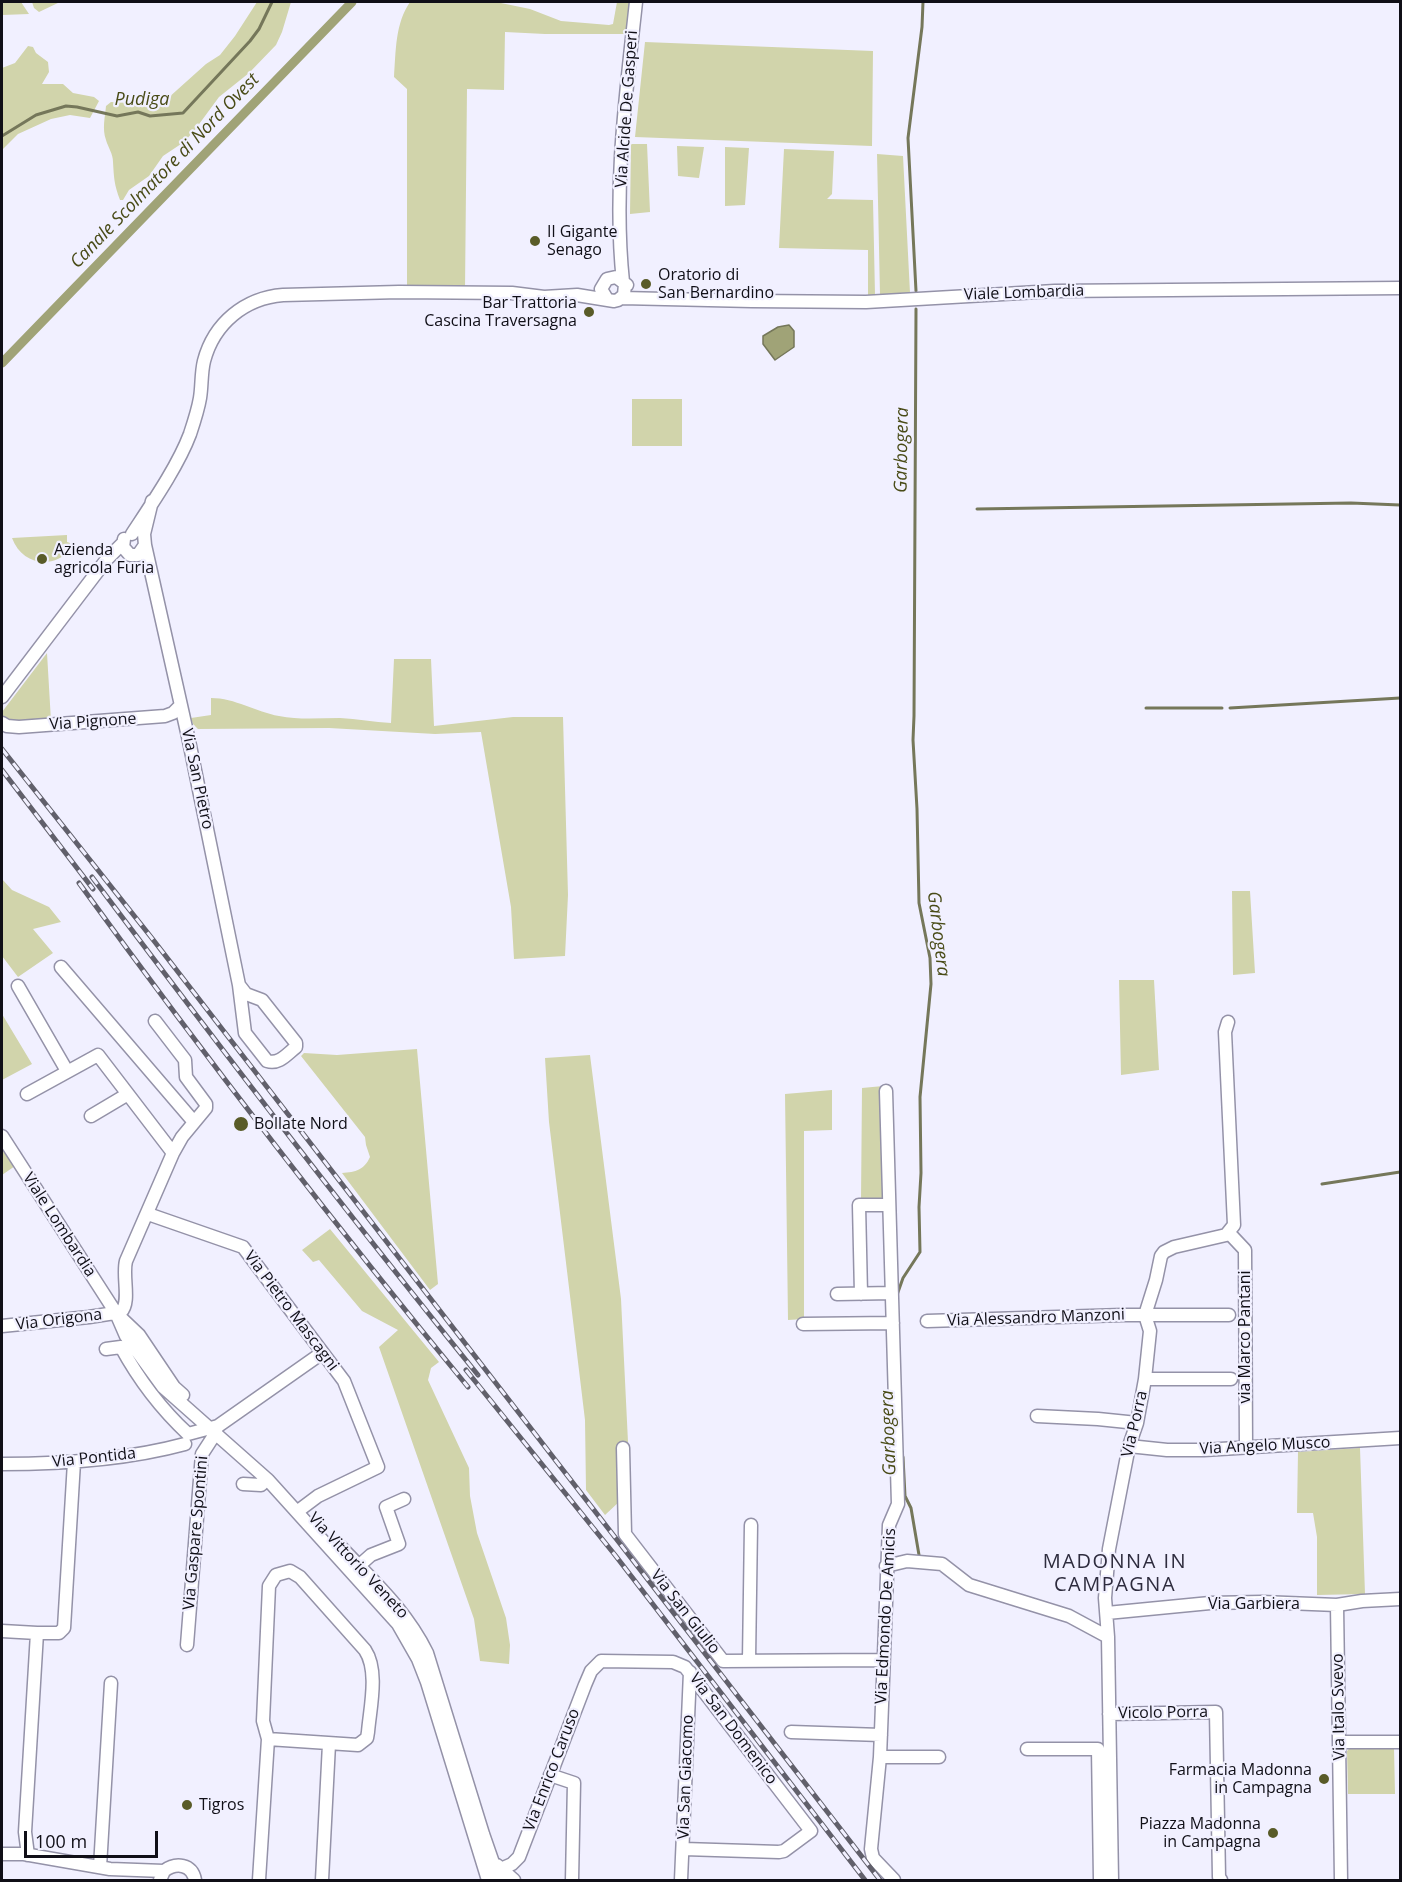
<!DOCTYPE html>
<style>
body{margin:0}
#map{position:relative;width:1402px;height:1882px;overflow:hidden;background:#f1f0ff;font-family:"Open Sans",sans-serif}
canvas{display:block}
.frame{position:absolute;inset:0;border:3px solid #100f17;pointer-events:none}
.scale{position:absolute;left:24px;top:1831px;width:134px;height:27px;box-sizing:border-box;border:3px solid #100f17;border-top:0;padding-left:8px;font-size:18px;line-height:21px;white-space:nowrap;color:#100f17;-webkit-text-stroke:4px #f1f0ff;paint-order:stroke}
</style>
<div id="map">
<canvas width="1402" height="1882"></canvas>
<div class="frame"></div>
<div class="scale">100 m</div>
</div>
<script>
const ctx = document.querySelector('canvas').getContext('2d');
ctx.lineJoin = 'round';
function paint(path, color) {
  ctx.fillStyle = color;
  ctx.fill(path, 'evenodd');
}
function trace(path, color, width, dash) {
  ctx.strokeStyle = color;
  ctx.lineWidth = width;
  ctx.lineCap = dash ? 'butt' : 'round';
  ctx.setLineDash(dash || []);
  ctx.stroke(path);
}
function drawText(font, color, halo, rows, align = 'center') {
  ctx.font = font + ' "Open Sans",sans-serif';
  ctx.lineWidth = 4.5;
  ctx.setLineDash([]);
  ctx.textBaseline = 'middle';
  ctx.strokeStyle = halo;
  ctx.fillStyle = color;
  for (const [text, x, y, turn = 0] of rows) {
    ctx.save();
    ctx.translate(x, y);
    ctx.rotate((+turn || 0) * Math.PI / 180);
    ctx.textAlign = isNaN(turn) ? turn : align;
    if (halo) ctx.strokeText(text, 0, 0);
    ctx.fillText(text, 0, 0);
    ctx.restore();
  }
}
paint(new Path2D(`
 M2,2h19l8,12 -27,1z
 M32,2h28l-21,10 -5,-4z
 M257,2h34l-9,30 -6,13 -27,28 -30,24 -25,34 -10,11 -21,14 -14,20 -20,14 -6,10h-3c-6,-16 -6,-22 -7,-38 0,-8 -5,-15 -7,-22 -4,-11 -1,-23 0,-34l5,-4 35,2 21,-5 39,-35 14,-9 15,-19z
 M410,2h86l34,7 31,12 48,4 4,-1 4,-22h14l-4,32h-82l-40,-2 -1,58 -37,-1 -2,200 -58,-1v-199l-13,-12c2,-26 1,-53 16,-75z
 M645,42l228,9 -1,95 -237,-9z
 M28,46l5,1 3,6 12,9 1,10 -7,12h21l10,9 21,4 5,4 -9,17 -20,-3 -19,4 -33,15 -16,16v-82l13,-5z
 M631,144h16l3,68 -20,2z
 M677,146l27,1 -5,31 -21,-2z
 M725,147l24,1 -4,57 -20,1z
 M784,149l50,2 -2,43 -5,5 46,1 2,95 -7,1v-46l-89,-2z
 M877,154l26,2 7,137 -30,2z
 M632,399h50v47h-50z
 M67,535v7l3,1 1,6c-18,21 -49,16 -59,-11z
 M47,653l4,68 -35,2 -14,-6v-5z
 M394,659h37l3,67 79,-9h50l5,178 -3,61 -51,3 -3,-52 -30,-175 -46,2 -106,-6 -131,1 -5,-5 -2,-6 20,-3v-17c24,0 45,14 68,18 20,4 40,2 61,2 17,1 34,4 51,5z
 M2,879l10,11 37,17 12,15 -28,7 20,24 -35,24 -16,-21z
 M1232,891h18l5,82 -22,2z
 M1119,980h35l5,90 -38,5z
 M2,1014l30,50 -30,16z
 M417,1049l21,235 -8,6 -88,-117c14,-1 22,-3 28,-16l-4,-12 -1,-8 -64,-81 3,-3 33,2z
 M590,1055l31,244 7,143 -9,1 1,58 -15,14 -19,-25 -1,-70 -36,-298 -4,-64z
 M883,1086l1,114h-23l1,-112z
 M832,1090v40l-28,1v188l-16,1 -3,-226z
 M2,1146l13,20 -13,9z
 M330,1229l109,133 -8,6 -3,12 41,88 1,28 7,37 29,85 4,27 -1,19 -29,-3 -6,-42 -95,-272 19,-17 -36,-19 -43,-51 -6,2 -11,-12z
 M1360,1448l5,146 -48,1v-58l-4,-24h-16l1,-61z
 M1394,1748l1,46h-47l-1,-43 2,-2z`), '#d1d4ab');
const water = new Path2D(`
 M789,325l5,6v16l-19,13 -12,-16v-8l15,-9z`);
paint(water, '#a0a377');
trace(water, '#75775a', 1.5);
trace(new Path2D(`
 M2,136l34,-21 30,-9 11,1 40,9 21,-4 12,4 33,-3 67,-72 9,-12 13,-27
 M916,291l-8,-153 14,-111 1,-25
 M977,509l374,-6 49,2
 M1146,708h76
 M1230,708l170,-10
 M1322,1184l78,-12
 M897,1295l6,-17 17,-26 -1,-45 2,-34 -1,-76 11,-113 -1,-26 -11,-55 -2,-94 -4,-69 1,-24 2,-407
 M903,1457l2,39 6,12 8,47`), '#75775a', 3);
trace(new Path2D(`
 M2,363l350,-361`), '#a0a377', 9);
const minor = new Path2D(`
 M623,282c-10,-94 3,-188 13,-280
 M622,298l130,3 114,1 189,-11 345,-3
 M607,299l-6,-10 6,-10 9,-2 11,8
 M152,501l-8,33 1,11 44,196 50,244 6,48 22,28c12,4 20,-7 29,-14v-4l-34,-43 -16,-6 -7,-9
 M132,534c19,-29 46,-68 58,-100 4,-12 8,-24 10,-36 2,-12 1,-25 4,-37 10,-38 41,-63 79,-66l116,-3 113,1 32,4 33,-2 37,6 4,-1 6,-5 1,-11
 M124,539l-1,8 7,8h8l7,-10
 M2,697l105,-138 15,-15
 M2,723l5,3 12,1 146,-11 8,-3 8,-8
 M61,967l133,155
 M18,986l49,85
 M886,1091l12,413 -9,21 -9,232 -9,92 2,9 21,22
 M27,1094l71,-39 75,98
 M91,1116l37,-22
 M2,1136l114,177 10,23 37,51 105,93 130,144 20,35 9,23 61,198
 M148,1214l95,33 101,134 34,86 -60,29 -20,15
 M1229,1233l16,17 1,197
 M837,1294l55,-1
 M861,1294l-2,-89h30
 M119,1316l20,19 35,52 9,8
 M927,1321l196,-6h106
 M803,1324l90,-1
 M2,1326l87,-9 32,-5c10,-10 1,-36 5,-51l47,-108 9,-16 24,-29v-4l-20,-27 -1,-17 -30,-39
 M106,1349l15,-2c18,33 39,61 67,87l30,-8 104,-73
 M1145,1379h86
 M1037,1416l61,3 39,4
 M1129,1446l38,4h37l196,-12
 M623,1448l2,86 98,127 160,-1
 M2,1464c61,0 124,-4 183,-20
 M243,1484l18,1 6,-6
 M340,1546c33,35 66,64 87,107l56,181 16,46
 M886,1566l21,-5 35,3 27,21 100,31 39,21
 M290,1571l10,6 65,73c14,21 5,58 3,82l-1,6 -9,7 -90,-6 -5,-18 6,-135 7,-11z
 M353,1571l18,-16 28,-11 -13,-37 18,-8
 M1337,1605l4,275
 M1107,1613l103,-10 52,-1 75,3 25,-4 38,-2
 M2,1631l35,2
 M187,1645l15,-191 13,-20 2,-7
 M749,1660l2,-135
 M1109,1714l107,-2 3,165 2,3
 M791,1732l90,3
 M1340,1742h60
 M1027,1749h71l2,131
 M880,1757h59
 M550,1775l24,8 -2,97
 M2,1854h22l86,15 54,2
 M28,1855l-3,-23 12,-199h22l5,-5 10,-166
 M497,1865l17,15
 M100,1867l11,-184
 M496,1871l16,-7 7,-7 66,-172 6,-14 10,-10 72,1 12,5 126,164 -27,20 -5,1 -95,-3
 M160,1880l4,-9c12,-9 28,-7 31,9
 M259,1880l9,-141
 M322,1880l7,-136
 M681,1880l9,-208
 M1112,1880l-4,-243 -3,-39 4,-49 20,-103 8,-23 8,-44 5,-48 -5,-16 11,-35 5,-24 3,-4 10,-5 52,-12 8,-10 -9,-193 3,-10`);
trace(minor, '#9492a8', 15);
trace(minor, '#fff', 12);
const rail = new Path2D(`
 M2,749l149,188 729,943
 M2,770l91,119
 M92,877c126,168 254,335 386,498
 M79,883c125,172 254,340 389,504
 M466,1370l149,185 250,325`);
trace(rail, '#61606b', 5);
trace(rail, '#f1f0ff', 3, [9]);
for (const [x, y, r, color] of [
 [535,241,6,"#595b28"],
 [646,284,6,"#595b28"],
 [589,312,6,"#595b28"],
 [42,559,6,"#595b28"],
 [241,1124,8,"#595b28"],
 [1324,1779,6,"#595b28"],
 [187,1805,6,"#595b28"],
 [1273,1833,6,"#595b28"]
]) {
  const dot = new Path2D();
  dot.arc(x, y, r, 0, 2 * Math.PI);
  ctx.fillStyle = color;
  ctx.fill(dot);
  trace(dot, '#f1f0ff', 2);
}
drawText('16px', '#100f17', '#f1f0ff', [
 ["Via Alcide De Gasperi",627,109,-86],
 ["Viale Lombardia",1024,293,-2],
 ["Via Pignone",93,722,-4],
 ["Via San Pietro",197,779,78],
 ["Viale Lombardia",59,1225,57],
 ["Via Pietro Mascagni",291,1311,53],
 ["Via Alessandro Manzoni",1036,1318,-2],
 ["Via Origona",59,1320,-7],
 ["via Marco Pantani",1245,1337,-90],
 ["Via Porra",1135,1424,-77],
 ["Via Angelo Musco",1265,1446,-3],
 ["Via Pontida",94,1458,-6],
 ["Via Gaspare Spontini",196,1533,-85],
 ["Via Vittorio Veneto",358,1566,47],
 ["Via Garbiera",1254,1604],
 ["Via San Giulio",685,1612,52],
 ["Via Edmondo De Amicis",886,1616,-87],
 ["Via Italo Svevo",1339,1707,-91],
 ["Vicolo Porra",1163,1713,-1],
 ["Via San Domenico",733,1729,53],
 ["Via Enrico Caruso",552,1770,-69],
 ["Via San Giacomo",686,1777,-88]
]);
drawText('16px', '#100f17', '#f1f0ff', [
 ["Il Gigante",547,232],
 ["Senago",547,250],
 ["Oratorio di",658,275],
 ["San Bernardino",658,293],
 ["Bar Trattoria",577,303,"right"],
 ["Cascina Traversagna",577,321,"right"],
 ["Azienda",54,550],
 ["agricola Furia",54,568],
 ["Bollate Nord",254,1124],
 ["Farmacia Madonna",1312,1770,"right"],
 ["in Campagna",1312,1788,"right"],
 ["Tigros",199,1805],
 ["Piazza Madonna",1261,1824,"right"],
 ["in Campagna",1261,1842,"right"]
], 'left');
drawText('italic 18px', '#494b17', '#f1f0ff', [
 ["Pudiga",142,100],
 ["Canale Scolmatore di Nord Ovest",165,171,-46],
 ["Garbogera",902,450,-89],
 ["Garbogera",938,934,83],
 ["Garbogera",889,1433,-92]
]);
ctx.letterSpacing = '1.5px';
drawText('20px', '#2e2c3e', '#f1f0ff', [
 ["MADONNA IN",1115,1562],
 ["CAMPAGNA",1115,1585]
]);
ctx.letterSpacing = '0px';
</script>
